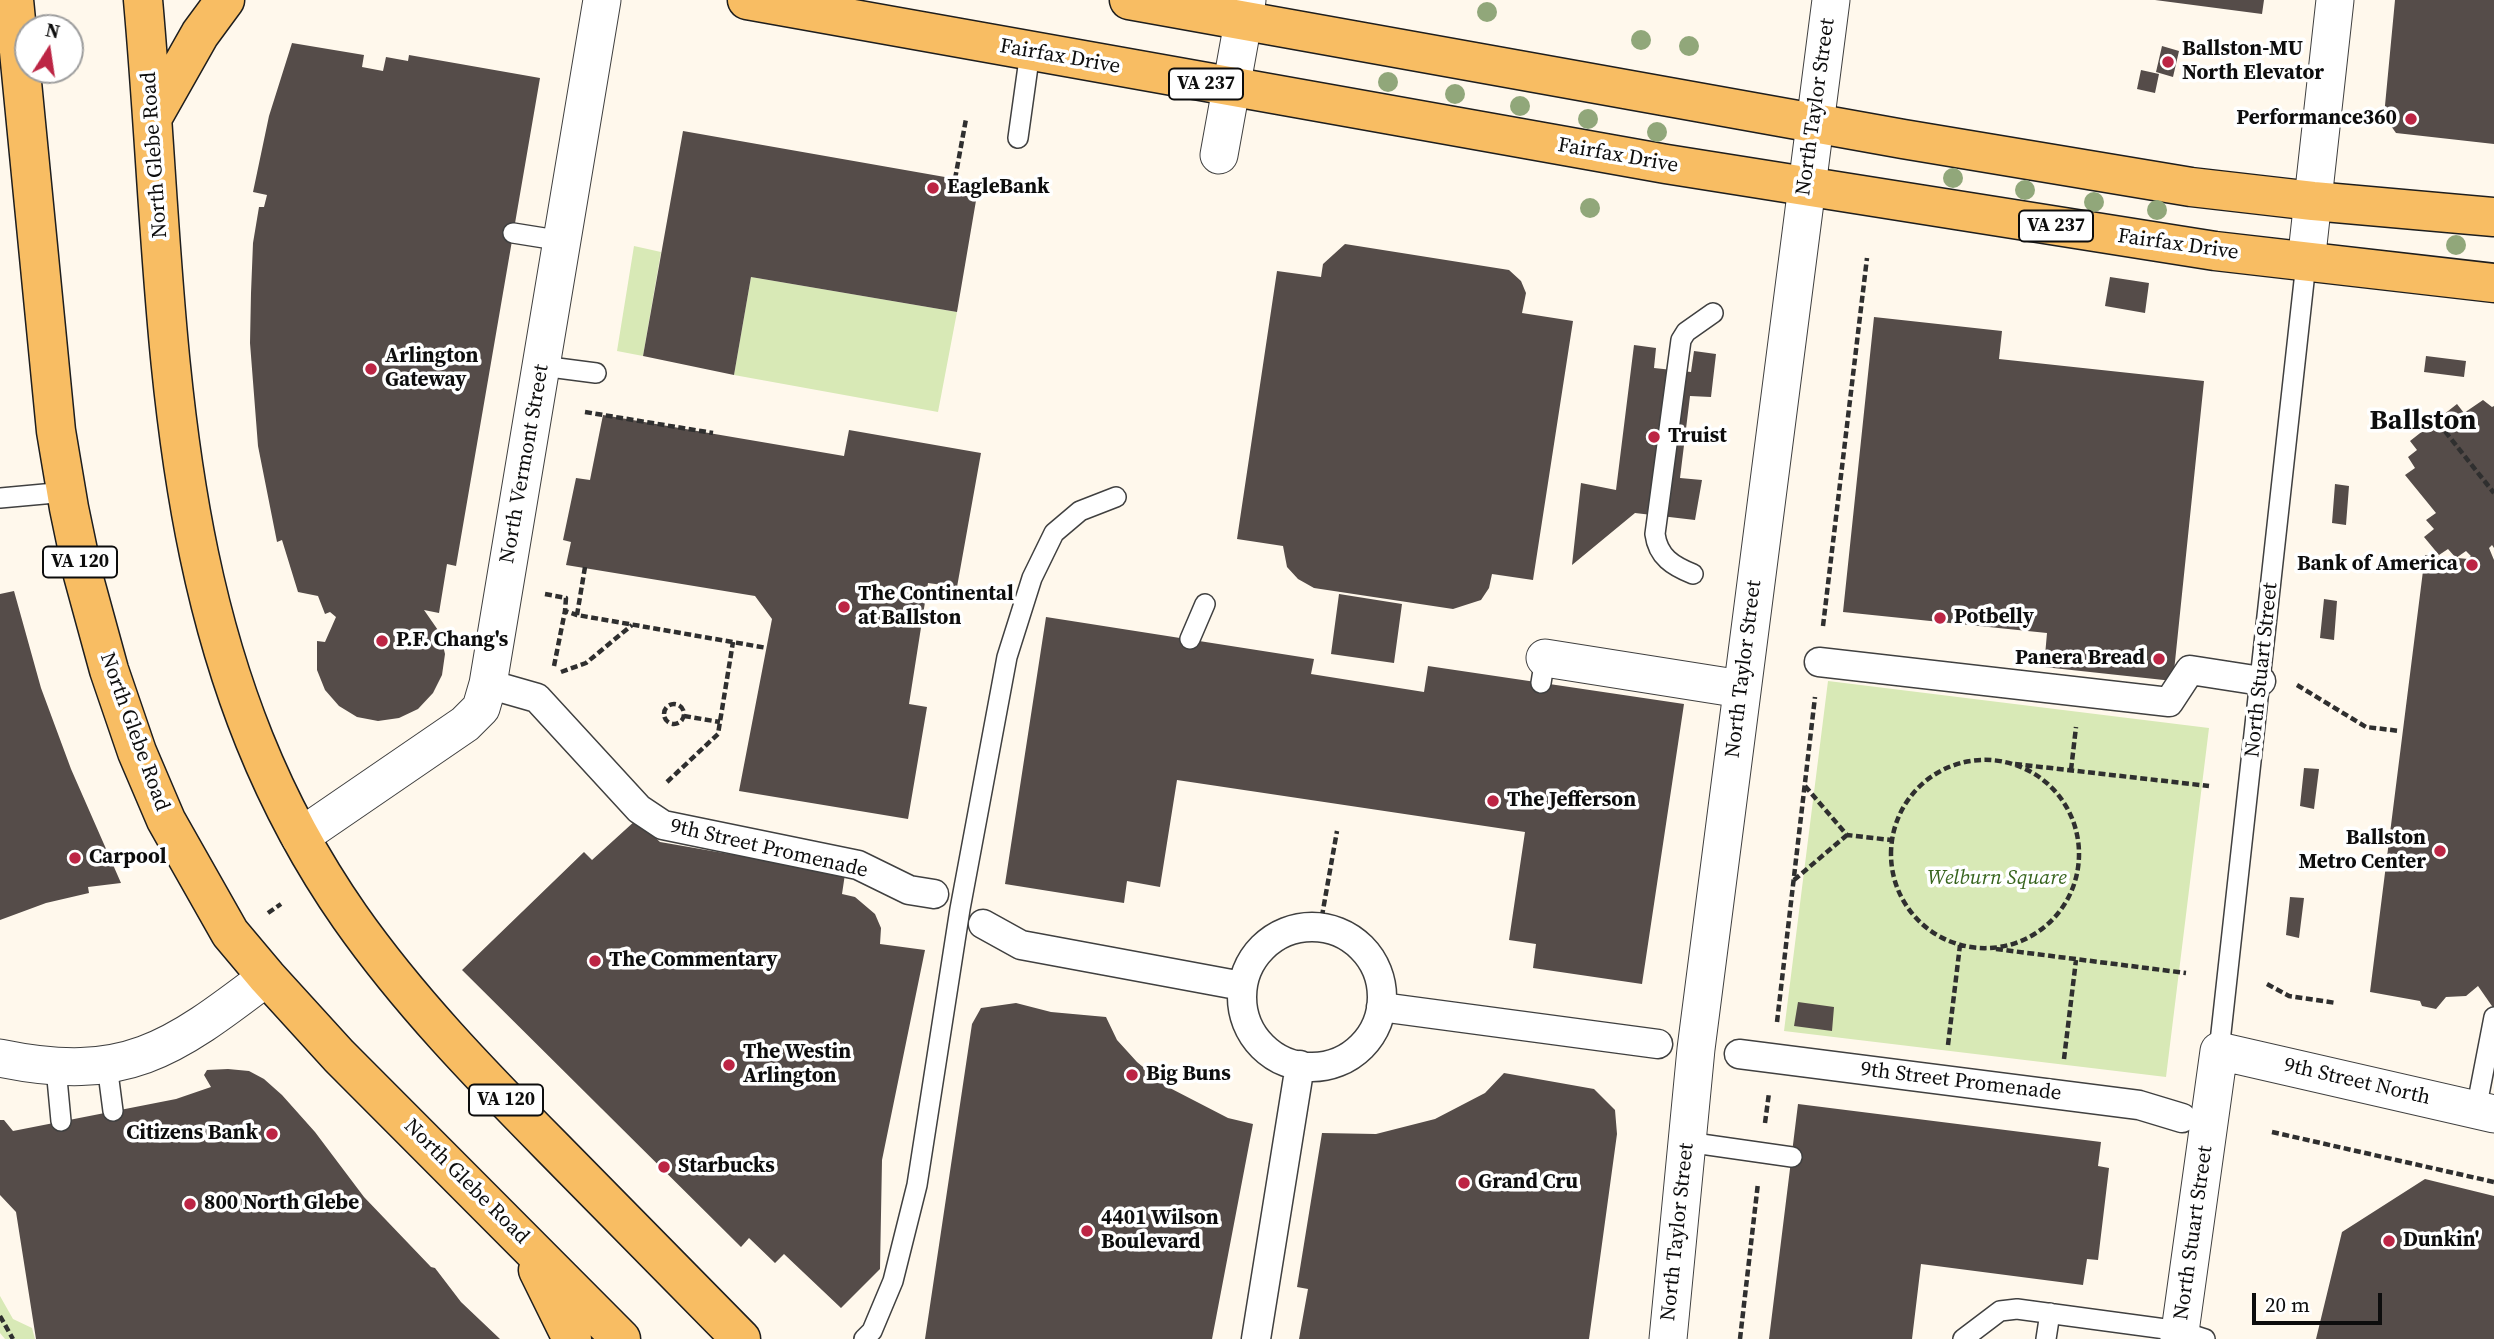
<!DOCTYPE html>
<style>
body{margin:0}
#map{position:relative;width:2494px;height:1339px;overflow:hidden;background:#fff8ec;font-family:"Source Serif 4",serif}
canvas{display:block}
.north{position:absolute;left:14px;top:14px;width:70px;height:70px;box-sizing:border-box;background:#fff;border:2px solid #9e9e9e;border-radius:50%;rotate:12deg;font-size:19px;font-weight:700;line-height:28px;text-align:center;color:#0d0d0d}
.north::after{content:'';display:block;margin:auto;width:24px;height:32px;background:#bc2544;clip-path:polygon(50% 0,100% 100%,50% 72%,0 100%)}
.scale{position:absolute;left:2252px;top:1293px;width:130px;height:32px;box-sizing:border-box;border:4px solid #0d0d0d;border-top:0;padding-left:9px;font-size:21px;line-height:24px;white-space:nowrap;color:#0d0d0d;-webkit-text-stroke:5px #fff;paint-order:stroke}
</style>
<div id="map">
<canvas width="2494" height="1339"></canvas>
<div class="north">N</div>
<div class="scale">20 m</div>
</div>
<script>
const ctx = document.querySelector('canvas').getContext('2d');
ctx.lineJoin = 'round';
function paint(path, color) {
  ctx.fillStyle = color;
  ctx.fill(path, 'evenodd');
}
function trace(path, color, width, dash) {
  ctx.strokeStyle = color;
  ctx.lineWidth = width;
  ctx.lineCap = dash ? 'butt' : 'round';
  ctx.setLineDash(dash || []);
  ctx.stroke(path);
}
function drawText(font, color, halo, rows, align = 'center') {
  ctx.font = font + ' "Source Serif 4",serif';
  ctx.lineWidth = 7;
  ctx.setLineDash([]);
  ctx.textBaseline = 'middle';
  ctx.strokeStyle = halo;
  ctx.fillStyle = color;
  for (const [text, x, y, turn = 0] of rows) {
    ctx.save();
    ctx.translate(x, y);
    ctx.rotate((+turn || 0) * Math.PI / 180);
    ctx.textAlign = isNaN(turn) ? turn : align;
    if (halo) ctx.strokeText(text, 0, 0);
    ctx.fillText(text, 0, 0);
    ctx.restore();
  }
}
paint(new Path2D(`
 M634,246l27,6 -18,104 -26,-5z
 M751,277l206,35 -19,100 -204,-37z
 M1828,681l381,47 -43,349 -382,-46z
 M0,1296l13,23 19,9 3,11h-30l-5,-6z`), '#d8e9b6');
paint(new Path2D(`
 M2155,0h109l-2,14z
 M2395,0h99v144l-98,-11 -12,-17z
 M292,43l72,12 -2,12 21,4 3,-14 22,4 1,-6 131,23 -84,488 -9,-2 -8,49 -15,-3 16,23 5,21 -3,21 -9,18 -15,16 -19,9 -21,3 -21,-4 -18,-11 -14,-16 -8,-20v-29l8,1 11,-25 -6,-5 -5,2 -7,-18 -20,-4 -16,-52 -5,2 -19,-96 -8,-103 1,-50 2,-50 6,-36h5l3,-12 -14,-3 16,-76z
 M2162,46l17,5 -6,26 -17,-5z
 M2141,70l18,4 -4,19 -18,-4z
 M683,131l296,52 -22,129 -206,-35 -17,98 -91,-19z
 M1345,244l164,26 12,11 5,12 -4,20 51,8 -40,259 -41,-6 -3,14 -8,12 -28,9 -139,-21 -16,-9 -11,-12 -4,-21 -46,-7 40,-268 44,6 2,-13z
 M2110,277l39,6 -4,30 -40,-7z
 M1874,317l128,14 -3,28 205,22 -31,300 -129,-14 3,-34 -204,-21z
 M1634,345l22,3 -2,20 37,4 3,-21 22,3 -5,43 -21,-1 -10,82 22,2 -7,40 -60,-7 -63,52 9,-82 35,7z
 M2426,356l40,5 -2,16 -40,-5z
 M2483,400l9,7 2,-1v142l-2,-3 -3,3 5,12v449l-16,-23 -12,10 -20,1 -10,12 -14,-3 -2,-5 -50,-9 55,-437 43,4 3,-3 -5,-5 -10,7 -8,-9 -9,6 -15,-18 10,-8 -8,-9 10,-7 -31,-38 10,-7 -7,-11 9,-7 -7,-9 47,-37 7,9z
 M603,415l241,41 5,-26 132,23 -24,134 -29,-4 -19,121 18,3 -19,112 -169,-28 33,-172 -17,-23 -189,-31 5,-23 -8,-2 13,-62 14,2z
 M2335,484l14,2 -3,39 -14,-2z
 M14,591l27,97 30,81 50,114 -33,4 1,6 -43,10 -46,17v-326z
 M1339,594l63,10 -8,59 -63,-9z
 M2324,599l13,2 -3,39 -14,-2z
 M1046,617l268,42 -3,15 113,18 4,-26 256,38 -42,280 -109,-16 3,-24 -27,-4 16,-108 -348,-52 -17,107 -33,-6 -3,22 -119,-19z
 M2304,768l15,1 -5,40 -14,-3z
 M636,820l24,22 185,32 -3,20 13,3 20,17 6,14 -1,16 45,6 -43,210 -2,109 -39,39 -57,-54 -9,9 -26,-25 -8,9 -279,-277 122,-118 8,8z
 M2290,897l14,1 -5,40 -13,-3z
 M1798,1002l36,5 -2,24 -38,-5z
 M1016,1003l35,9 55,5 11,23 20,22 29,24 62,32 25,6 -41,215h-287l47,-315 9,-16z
 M228,1069l21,2 15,8 18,16 33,37 49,65 67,70 4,1 26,34 39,37h-464l-20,-127 -16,-17v-75h4l9,11 163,-32 35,-12 -7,-12 3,-5z
 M1504,1073l90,16 21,21 2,24 -28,205h-290l9,-50 -11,-2 25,-154 54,1 59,-15 50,-26z
 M1798,1104l303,38 -3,24 11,2 -11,92 -11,-1 -4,26 -162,-21 -9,75h-143z
 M2425,1179l69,17v143h-178l26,-107z`), '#554c49');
const service = new Path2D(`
 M1018,138l12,-86
 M513,233l50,8
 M542,366l54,7
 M0,498l66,-6
 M1693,574c-20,-8 -35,-17 -38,-40l26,-194 5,-8 27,-19
 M1190,639l15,-35
 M1541,683l4,-25
 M2219,1051l87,-788
 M107,1065l6,46
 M56,1068l5,53
 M2476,1110l18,-93
 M1687,1142l105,15
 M864,1339l8,-8 21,-50 24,-96 43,-276 47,-252 25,-79 22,-45 26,-22 36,-14
 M1963,1339l37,-28 17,-2 163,22 25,8
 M2046,1339l4,-26`);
const pedestrian = new Path2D(`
 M1819,662l350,40 21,-32 71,11
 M488,684l49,14 102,111 24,16 195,40 51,25 25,4
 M983,924l38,21 221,41
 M1242 997a70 70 0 1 1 140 0a70 70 0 1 1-140 0Z
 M1381,1007l277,37
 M1739,1054l400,51 43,13
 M1256,1339l44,-274`);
const minor = new Path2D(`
 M1219,155l28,-155
 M2306,263l29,-263
 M1545,658l196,31
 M300,837l165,-113 16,-16 7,-24 114,-684
 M0,1058c125,26 171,-8 267,-81
 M1668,1339l28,-290 135,-1049
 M2179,1339l40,-288 275,63`);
const primary = new Path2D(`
 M14,0l42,431 13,77 14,67 26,95 28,82 29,68 64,113 37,44 72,79 282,283
 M143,0c29,321 13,639 207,917 59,84 130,157 202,230 63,64 126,128 189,192
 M747,0l919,164 549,87 279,32
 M1129,0l774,139 288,48 122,14 181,16
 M153,117l47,-83 25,-34
 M538,1270l34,69`);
trace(service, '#404040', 22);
trace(pedestrian, '#404040', 31);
trace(minor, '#404040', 39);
trace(primary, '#1e1e1e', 41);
trace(new Path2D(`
 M955,179l11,-60
 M585,412l128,21
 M2432,415l62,78
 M585,567l-8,48 190,33
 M545,594l21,4 -1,13
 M1823,626l44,-368
 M554,666l11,-55 12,4
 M561,672l25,-9 46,-38
 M2297,685l69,42 34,4
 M664 714a10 10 0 1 1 20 0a10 10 0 1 1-20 0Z
 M684,716l36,6
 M1891 854a94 94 0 1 1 188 0a94 94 0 1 1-188 0Z
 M2015,764l194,22
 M2071,770l5,-43
 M667,782l51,-48 15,-92
 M1805,786l42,49 44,5
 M1794,880l53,-45
 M268,913l13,-9
 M1320,927l17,-96
 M1996,949l190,24
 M2267,984l22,12 47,7
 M1777,1022l38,-325
 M1948,1045l12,-100
 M2064,1059l12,-99
 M1765,1123l4,-30
 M2272,1132l222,50
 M0,1316l13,23
 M1740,1339l18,-156`), '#2f2f2f', 4.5, [7, 3.5]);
trace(service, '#fff', 19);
trace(pedestrian, '#fff', 28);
trace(minor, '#fff', 37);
trace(primary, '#f8bd63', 38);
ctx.fillStyle = '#91a77a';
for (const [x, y] of [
 [1487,12],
 [1641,40],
 [1689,46],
 [1388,82],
 [1455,94],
 [1520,106],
 [1588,119],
 [1657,132],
 [1953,178],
 [2025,190],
 [2094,202],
 [1590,208],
 [2157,210],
 [2456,245]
]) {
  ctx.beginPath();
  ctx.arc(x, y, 10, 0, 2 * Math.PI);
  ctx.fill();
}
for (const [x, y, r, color] of [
 [2168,62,7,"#bc2544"],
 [2411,119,7,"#bc2544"],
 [933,188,7,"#bc2544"],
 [371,369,7,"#bc2544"],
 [1654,437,7,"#bc2544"],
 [2472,565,7,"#bc2544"],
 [844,607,7,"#bc2544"],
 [1940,618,7,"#bc2544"],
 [382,641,7,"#bc2544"],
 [2159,659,7,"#bc2544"],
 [1493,801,7,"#bc2544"],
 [2440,851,7,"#bc2544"],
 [75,858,7,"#bc2544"],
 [595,961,7,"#bc2544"],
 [729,1065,7,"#bc2544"],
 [1132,1075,7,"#bc2544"],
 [272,1134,7,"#bc2544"],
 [664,1167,7,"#bc2544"],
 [1464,1183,7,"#bc2544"],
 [190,1204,7,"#bc2544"],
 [1087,1231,7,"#bc2544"],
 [2389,1241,7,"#bc2544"]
]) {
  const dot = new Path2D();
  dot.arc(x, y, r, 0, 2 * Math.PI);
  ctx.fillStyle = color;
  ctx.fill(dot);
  trace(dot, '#fff', 2.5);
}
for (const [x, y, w] of [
 [1206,84,74],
 [2056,226,74],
 [80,562,74],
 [506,1100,74]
]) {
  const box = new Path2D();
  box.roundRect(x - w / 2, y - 15.5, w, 31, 5);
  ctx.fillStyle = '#fff';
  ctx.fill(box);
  trace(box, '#0d0d0d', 2);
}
drawText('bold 19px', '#0d0d0d', null, [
 ["VA 237",1206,84],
 ["VA 237",2056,226],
 ["VA 120",80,562],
 ["VA 120",506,1100]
]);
drawText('bold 21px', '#0d0d0d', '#fff', [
 ["Ballston-MU",2182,50],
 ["North Elevator",2182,74],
 ["Performance360",2397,119,"right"],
 ["EagleBank",947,188],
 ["Arlington",385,357],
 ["Gateway",385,381],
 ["Truist",1668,437],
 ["Bank of America",2458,565,"right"],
 ["The Continental",858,595],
 ["at Ballston",858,619],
 ["Potbelly",1954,618],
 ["P.F. Chang's",396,641],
 ["Panera Bread",2145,659,"right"],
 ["The Jefferson",1507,801],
 ["Ballston",2426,839,"right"],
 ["Metro Center",2426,863,"right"],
 ["Carpool",89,858],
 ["The Commentary",609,961],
 ["The Westin",743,1053],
 ["Arlington",743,1077],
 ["Big Buns",1146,1075],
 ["Citizens Bank",258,1134,"right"],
 ["Starbucks",678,1167],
 ["Grand Cru",1478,1183],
 ["800 North Glebe",204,1204],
 ["4401 Wilson",1101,1219],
 ["Boulevard",1101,1243],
 ["Dunkin'",2403,1241]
], 'left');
drawText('21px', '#0d0d0d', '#fff', [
 ["Fairfax Drive",1060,57,10],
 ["North Taylor Street",1816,107,-82],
 ["North Glebe Road",155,155,-94],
 ["Fairfax Drive",1618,156,10],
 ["Fairfax Drive",2178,245,8],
 ["North Vermont Street",525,464,-80],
 ["North Taylor Street",1744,669,-83],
 ["North Stuart Street",2262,670,-84],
 ["North Glebe Road",134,732,70],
 ["9th Street Promenade",769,849,13],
 ["9th Street Promenade",1961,1082,7],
 ["9th Street North",2357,1082,13],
 ["North Glebe Road",466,1182,45],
 ["North Taylor Street",1678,1232,-84],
 ["North Stuart Street",2194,1233,-82]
]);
drawText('italic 21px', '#37641d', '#fff', [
 ["Welburn Square",1997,879]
]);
drawText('bold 28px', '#0d0d0d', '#fff', [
 ["Ballston",2423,422]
]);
</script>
